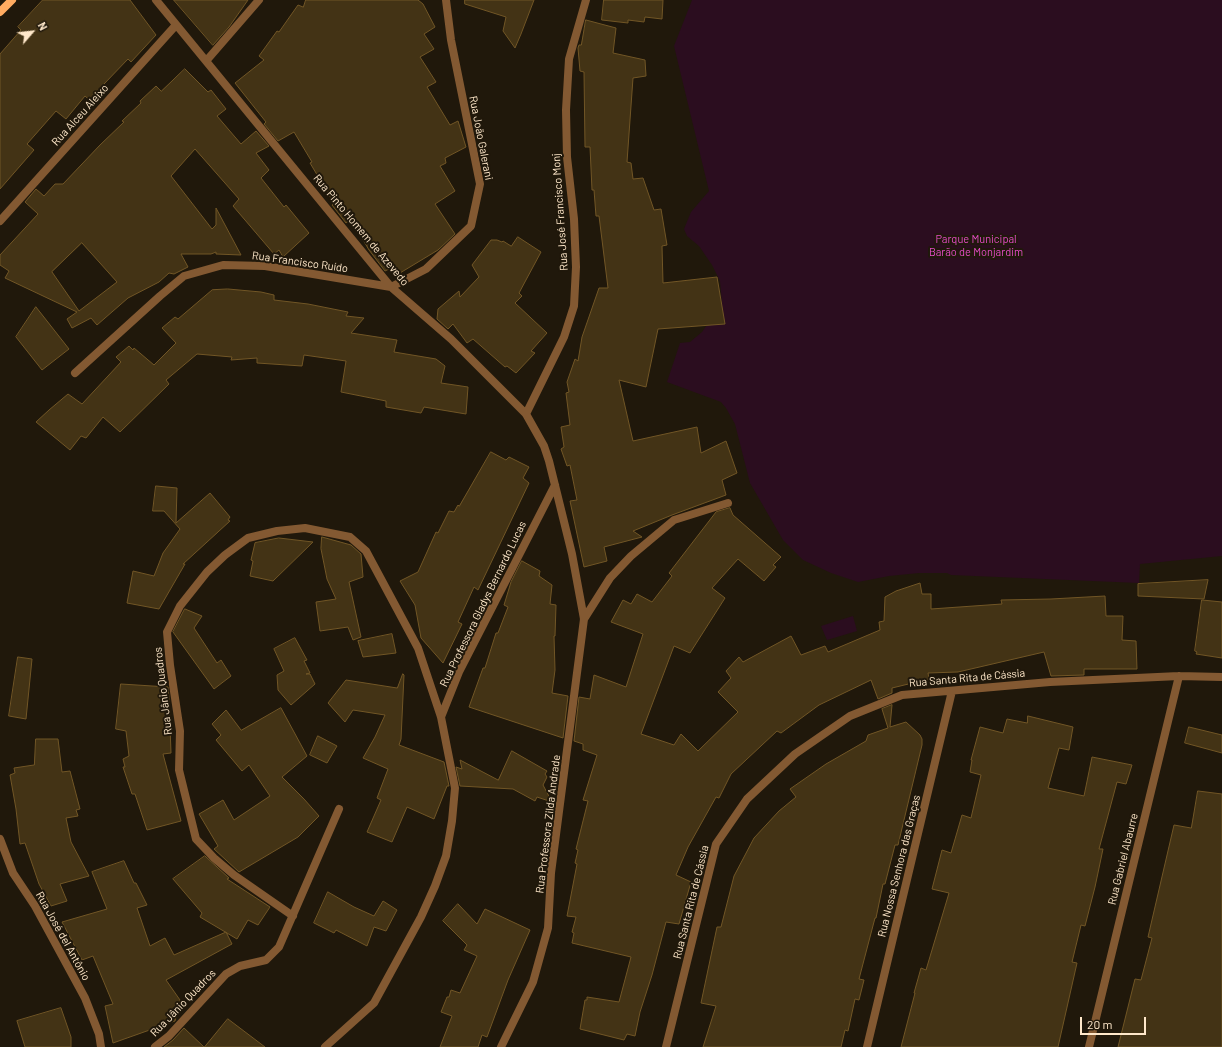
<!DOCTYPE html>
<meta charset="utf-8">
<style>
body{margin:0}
#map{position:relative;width:1222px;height:1047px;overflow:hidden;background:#20180b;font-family:Barlow,sans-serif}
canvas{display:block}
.north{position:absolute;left:12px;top:12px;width:40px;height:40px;-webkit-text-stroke:3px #20180b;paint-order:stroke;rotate:62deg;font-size:11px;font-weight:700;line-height:16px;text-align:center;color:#ffe8ca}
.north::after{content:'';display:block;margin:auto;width:14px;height:18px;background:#ffe8ca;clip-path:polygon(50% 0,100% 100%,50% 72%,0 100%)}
.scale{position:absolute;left:1080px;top:1017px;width:66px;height:18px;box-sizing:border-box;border:2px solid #ffe8ca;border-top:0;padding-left:5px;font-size:12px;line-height:14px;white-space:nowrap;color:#ffe8ca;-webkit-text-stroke:3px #20180b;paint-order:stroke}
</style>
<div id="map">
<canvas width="1222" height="1047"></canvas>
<div class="north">N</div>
<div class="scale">20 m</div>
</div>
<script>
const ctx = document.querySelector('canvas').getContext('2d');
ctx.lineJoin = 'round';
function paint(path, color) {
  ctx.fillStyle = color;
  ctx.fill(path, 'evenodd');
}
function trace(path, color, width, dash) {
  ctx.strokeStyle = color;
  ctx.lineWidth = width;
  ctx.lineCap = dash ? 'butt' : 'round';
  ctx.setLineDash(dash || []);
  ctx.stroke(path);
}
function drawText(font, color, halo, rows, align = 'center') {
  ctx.font = font + ' Barlow,sans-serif';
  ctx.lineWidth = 4;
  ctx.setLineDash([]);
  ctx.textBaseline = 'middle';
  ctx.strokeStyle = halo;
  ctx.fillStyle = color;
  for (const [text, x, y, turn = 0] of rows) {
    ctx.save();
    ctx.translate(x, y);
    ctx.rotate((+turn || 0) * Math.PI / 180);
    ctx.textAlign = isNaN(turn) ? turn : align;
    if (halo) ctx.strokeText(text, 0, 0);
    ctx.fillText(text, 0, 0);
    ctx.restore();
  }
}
paint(new Path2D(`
 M692,0h530v556l-82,8 -1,19 -188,-8 -4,-2h-28l-30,3 -31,6 -27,-9 -28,-13 -20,-20 -33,-57 -15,-59 -9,-16 -5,-6 -54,-20 13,-39 10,-1 12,-10 20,-28 -2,-23 -8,-16 -13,-19 -12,-10 -3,-7 7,-17 18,-21 -35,-145z
 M853,616l4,15 -30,9 -6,-14z`), '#2b0d1f');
const building = new Path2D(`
 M43,0h87l26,35 -25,27 -3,-3 -24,25 4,4 -14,16 -9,-8 -19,23 -10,-8 -29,33 7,6 -34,39v-135l21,-24 -3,-3z
 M174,0h74l-19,27 -16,18z
 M306,0h112l5,4 12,23 -11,7 10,15 -14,8 16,25 -9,5 23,38 8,-4 8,26 -21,11 1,5 -6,3 15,25 -20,13 20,30 -17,16 -43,26 -4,-8 -6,3 -16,-21 -18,-31 -5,4 -14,-18 2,-2 -24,-40 2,-1 -18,-30 -16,9 -14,-17 2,-2 -31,-39 29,-23 -5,-4 18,-25 2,1 19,-27 5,2z
 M465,0h69l-13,34 -6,14 -12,-17 3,-14 -41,-13z
 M604,0h59l-1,19 -17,-2 -1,5 -16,-2v3l-26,-3z
 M586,20l30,8 -3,25 32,7 1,16 -13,2 -6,84 4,1 2,16 10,-1 11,32 7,-1 6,36 -5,1 1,37 54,-6 8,47 -67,5 -12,58 -27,-7 14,61 64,-14 4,26 25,-12 11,32 -15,7 4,15 -54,20 -39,16 9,6 -38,10 3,14 -23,6 -14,-66 7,-1 -7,-35 -3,1 -6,-17 3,-2 -3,-20 9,-2 -4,-32 3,-1 -2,-10 8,-23 3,2 4,-24 17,-49h9l-9,-72h-3l-2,-26h-2l-2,-43h-5l-1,-75 -4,-1 -2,-23 1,-3h2z
 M185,69l23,23 3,-2 15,19 -9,7 24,28 15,-13 13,15 -13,7 13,17 -8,8 23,29 2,-2 23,28 -26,24 -4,-7 -5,4 -41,-48 6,-7 -44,-50 -24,27 41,53 4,-4v-17l25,47 -25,-1v-2l-5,2h-30l7,13 -14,7 -5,-1 -10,9 -31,16 -31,27 -6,-7 -19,10 -5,-9 10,-7 -72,-34 4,-7 -9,-6v-10l38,-41 -13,-12 11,-13 8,7 11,-12h8l37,-39 24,-23 -2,-1 19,-18 -1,-2 16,-15 5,5zM82,243l35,39 -38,29 -27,-39z
 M518,237l23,15 -22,41 3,3 -7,7 32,30 -16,18 4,2 -19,20 -9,-7 -2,1 -32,-28 -6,4 -14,-19 -5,5 -11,-10 1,-10 21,-18 1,6 19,-20 -7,-12 19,-25h6l5,2 1,-1 8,5z
 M228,289l33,3 13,3v5l34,4 40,8 -2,4 18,2 -13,15 46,7 -3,12 42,7 9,7 -4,17 27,4 -2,27 -42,-7 -3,6 -35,-6v-6l-45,-9 5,-31 -42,-6 -2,11 -45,-3v-5l-26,2 1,-3 -35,-3 -31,26 3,4 -49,48 -17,-15 -17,21 -5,-2 -11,14 -34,-28 13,-12 19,-16 14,10 39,-42 -5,-5 13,-11 4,4 1,-2 20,17 22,-22 -14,-15 13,-11 3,2 34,-29z
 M36,307l33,42 -27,21 -26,-33z
 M491,452l15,8 3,-3 20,10 -6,11 6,5 -51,107 -4,-3 -16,35 4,2 -19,39 -22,-25 -6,-33 -15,-24 18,-9 18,-40 2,1 11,-22 5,1 4,-7 1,1z
 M156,486l21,2 -1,35 34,-30 20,24 -2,3 2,1 -47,43h2l-26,45 -32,-6 6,-32 21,5 9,-23 17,-24 -16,-18h-11z
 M730,508l3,7 48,42 -8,8 3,2 -12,14 -26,-22 -26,29 13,10 -35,55 -16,-7 -33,88 33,11 7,-11 17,17 40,-39 -20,-20 13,-14 -5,-7 13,-14 4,5 48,-26 10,19 24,-9 3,6 52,-22 -1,-8 5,-1 1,-24 11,-6 24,-8 2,11h9v15l71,-5 -1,-4 50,-1 54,-3 1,20h17l-1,24 14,1 1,28h-53v6l-33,1 -7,-24 -86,20 -30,1 1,6 -37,9v5l-14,6 -7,-19 -52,25 -38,28 -4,-2 -46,43 -12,24 -3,-1 -28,50 -12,28 15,7 -12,42 -13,-2 -14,53 -12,37 -5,24 -8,-2 -3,6 -44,-11 5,-29h2v-3l32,5 12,-45 -59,-14 2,-10 -2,-1 4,-15 -9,-1 10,-52 -2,-1 3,-13 -2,-1 12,-48 -5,-1 14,-45 -14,-5v-6l-9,-3 5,-44 11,2 4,-24 32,12 17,-53 -32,-12 12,-22 8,4 6,-10 15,8 20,-26 -3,-3 47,-61z
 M322,537l29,8 10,9 2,23 -14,5 12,55 -8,3 -5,-13 -28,4 -4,-29 20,-3 -9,-20 -6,-30z
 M279,538l34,4 -40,39 -23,-5 3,-15 -2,-1 4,-17z
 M522,561l18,10 -1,5 13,9 -2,19 6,1 -1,31h-1l1,34 -3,23 16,3 -5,42 -94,-31 14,-39h2l11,-35h2l10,-26 -4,-2 7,-23z
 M1208,580l-4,19 -66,-3v-12z
 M1202,600l20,2v56l-26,-4 1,-2 -2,-1z
 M185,609l17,7 -8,12 23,35 4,-3 10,16 -17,13 -41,-57z
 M392,634l4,19 -33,4 -5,-16z
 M295,638l12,22 -3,1 6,12 -4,1h4l5,10 -24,21 -13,-15 -1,-15 7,-4 -10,-22z
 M18,657l14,2 -6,60 -17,-3z
 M403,674l1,1 -3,64 -2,6 45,17 5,24h-2l-13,33 -27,-12 -15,35 -25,-10 14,-32 -4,-2 11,-29 -25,-11 12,-21 10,-22 -32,-5 -8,12 -17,-19 18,-23 51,8z
 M121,684l47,3 1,11 2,55 -8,1 18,67 -34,9 -12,-36h-3l-9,-27h2l-2,-8 6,-3 -3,-25 -10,-2z
 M892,705l-2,22 16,-5 14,13 2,4v6l-24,100h-3l-10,39h-2l-7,34h-1l-16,61 5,1 -5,20 -4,-1 -7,32 -3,-1 -4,17h-138l13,-41 -15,-3 16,-76h4l13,-51 20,-38 25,-27 17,-14 -6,-8 36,-25 40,-23 2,-6 20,-7 -6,-19z
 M281,708l26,48 -25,21 22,22 15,17 -21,21 -59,35 -25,-23 4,-3 -19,-32 24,-14 11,20 36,-24 -21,-31 -7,6 -26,-31 5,-5 -9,-11 14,-14 15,20z
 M1028,716l45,11 -4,23 -10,-2 -11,40 36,8 8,-39 40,8 -6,19 -9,-2 -18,67h4l-8,38 -10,39 -4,-1 -9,37 5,1 -19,84h-157l14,-54h-1l7,-25 5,2 23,-77 -17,-4 10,-39 9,3 11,-38 9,3 10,-43 -11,-3 2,-12h-1l9,-33 23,6 4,-14 20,4z
 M1189,727l33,8v18l-37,-10z
 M318,736l19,10 -10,17 -17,-8z
 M36,739h22l4,33 8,-1 10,38 -4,1 2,6 -12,2 5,24 18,34 -29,8 7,17 -16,5 -12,-22 -14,-41 -5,1 -4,-35 -6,-34 5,-2 -1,-5 20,-3z
 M512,751l35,20 -2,3 2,3 -4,8 9,17 -15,-5 -2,4 -22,-12 -53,-3 -4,-19 6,2 -2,-9 38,20z
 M1198,791l24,3v253h-104l17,-68 6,1 11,-42 -4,-1 26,-112 17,3z
 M205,856l24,22 -2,1 43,28 -12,18 -10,-5 -11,19 -37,-22 2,-4 -29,-34z
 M124,861l10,22h2l11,22 -10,3 13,38 15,-8 9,17 52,-23 6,12 -66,36 14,20 -5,21 -62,22 -8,-37 8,-2 -20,-48 -11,4 -20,-38 45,-13 -15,-37z
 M328,892l26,15 20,9 9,-15 14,9 -11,21 -12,-4 -7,19 -31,-16 -2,3 -20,-10z
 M458,904l19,20 8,-15 45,21 -22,50 -21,57 -5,-2 -4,12h-38l12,-31 -11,-4 6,-15h2l2,-7 9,3 17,-37 -13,-6 3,-5 -24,-24z
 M61,1008l10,29v10h-46l-8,-26z
 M228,1019l37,28h-101l9,-7 11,-12 20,19z`);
paint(building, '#433315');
trace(building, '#715626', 1);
trace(new Path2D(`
 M156,0l235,287 60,52 75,75 18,32 5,15 23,93 12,65 -33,254 -3,55 -15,54 -32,65
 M207,60l52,-60
 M0,221l176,-196
 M75,373l85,-77 24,-20 39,-11 42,1 126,21 35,-18 45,-43 9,-42 -29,-144 -5,-40
 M526,414l38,-77 10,-31 2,-39 -2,-48 -7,-62 -1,-47 3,-51 17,-59
 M584,619l26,-41 21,-22 43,-36 54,-17
 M441,717l18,-45 96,-187
 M0,839l13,34 22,33 50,92 14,36 2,13
 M293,916l-59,-41 -20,-17 -18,-19 -17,-69 1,-39 -10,-66 -3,-33 13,-26 27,-34 18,-17 23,-17 29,-7 28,-3 45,9 16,14 52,97 23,69 14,71 -3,33 -6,35 -11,30 -14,31 -47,86 -49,44
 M155,1047l14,-11 57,-62 14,-8 26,-6 13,-13 60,-138
 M666,1047l50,-203 31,-45 48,-45 55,-38 52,-21 148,-13 129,-6 43,1
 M867,1047l85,-356
 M1089,1047l90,-371`), '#835932', 8);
trace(new Path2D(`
 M0,12l12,-12`), '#ffab61', 8);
drawText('11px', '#ffe8ca', '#20180b', [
 ["Rua Alceu Aleixo",80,115,-48],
 ["Rua João Galerani",481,138,79],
 ["Rua José Francisco Monj",560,212,-94],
 ["Rua Pinto Homem de Azevedo",361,230,50],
 ["Rua Francisco Ruído",300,262,8],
 ["Rua Professora Gladys Bernardo Lucas",483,604,-64],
 ["Rua Santa Rita de Cássia",967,678,-5],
 ["Rua Jânio Quadros",163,691,-97],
 ["Rua Professora Zilda Andrade",548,824,-83],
 ["Rua Gabriel Abaurre",1123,859,-76],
 ["Rua Nossa Senhora das Graças",899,866,-76],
 ["Rua Santa Rita de Cássia",691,902,-76],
 ["Rua José del Antônio",63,936,61],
 ["Rua Jânio Quadros",183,1003,-46]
]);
drawText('11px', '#e84dca', '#20180b', [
 ["Parque Municipal",976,239],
 ["Barão de Monjardim",976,252]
]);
</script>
